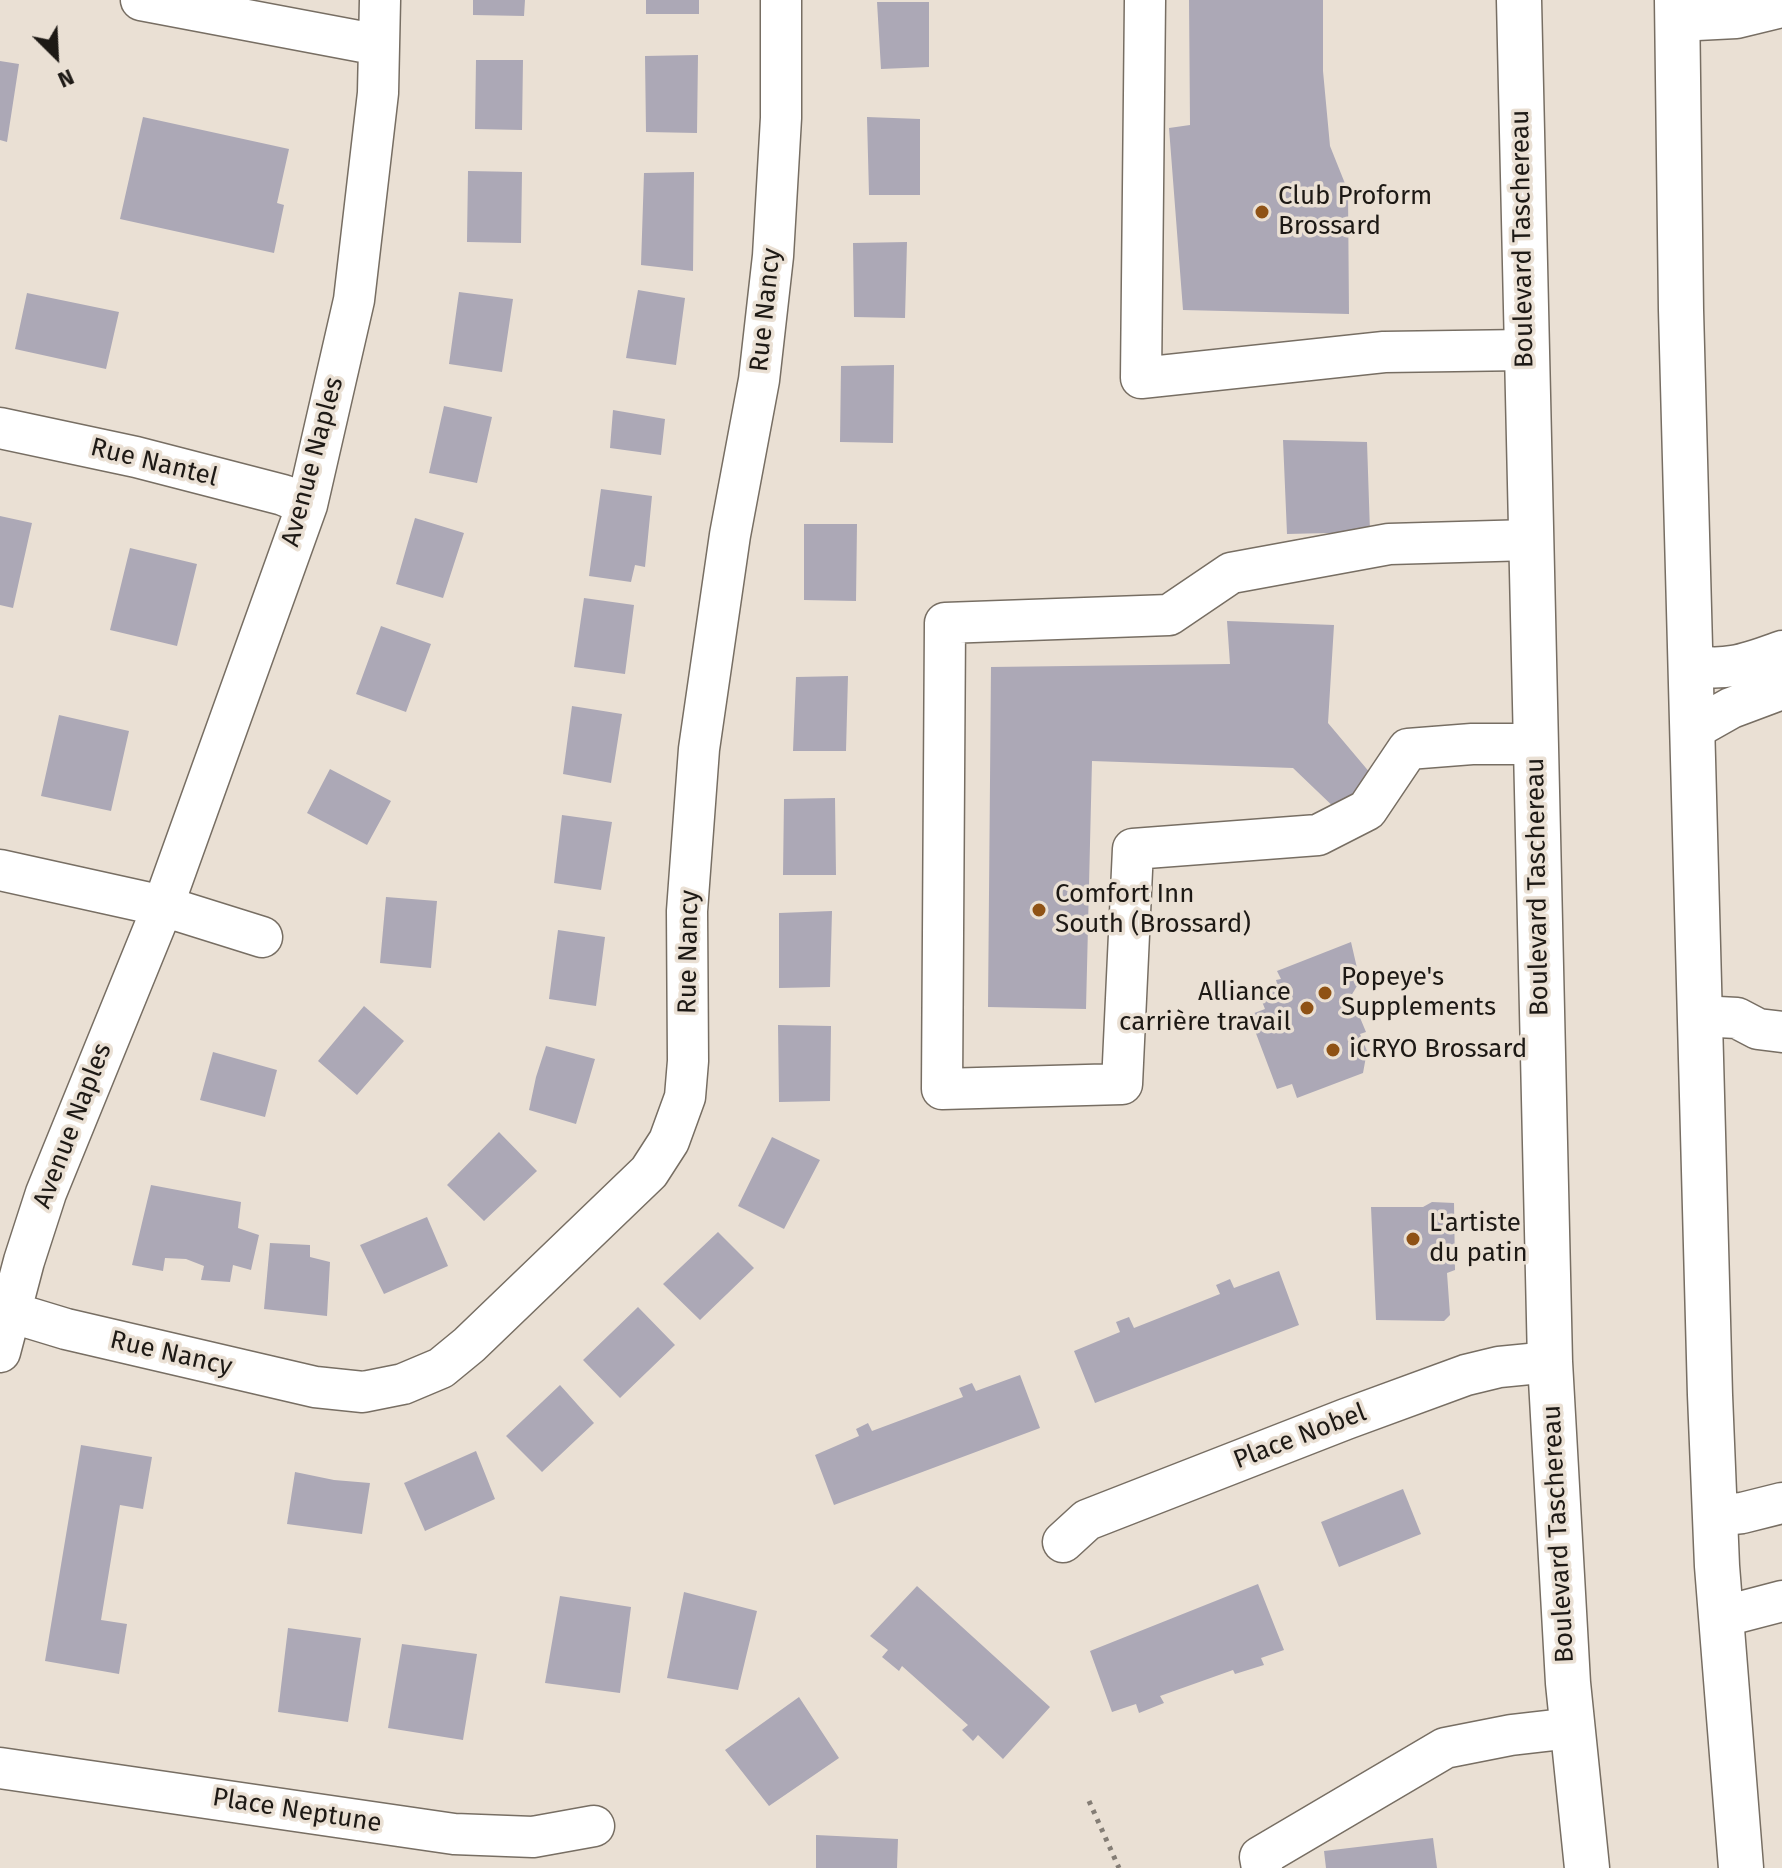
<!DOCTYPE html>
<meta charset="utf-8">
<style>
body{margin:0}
#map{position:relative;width:1782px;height:1868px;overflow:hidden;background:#eae0d4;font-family:"Fira Sans",sans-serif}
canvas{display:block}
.north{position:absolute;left:16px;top:16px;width:80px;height:80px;-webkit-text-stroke:6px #eae0d4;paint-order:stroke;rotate:156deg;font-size:22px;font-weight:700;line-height:32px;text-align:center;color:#1d1915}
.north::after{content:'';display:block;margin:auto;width:28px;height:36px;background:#1d1915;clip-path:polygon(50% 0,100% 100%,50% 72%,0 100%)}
</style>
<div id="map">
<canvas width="1782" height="1868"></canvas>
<div class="north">N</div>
</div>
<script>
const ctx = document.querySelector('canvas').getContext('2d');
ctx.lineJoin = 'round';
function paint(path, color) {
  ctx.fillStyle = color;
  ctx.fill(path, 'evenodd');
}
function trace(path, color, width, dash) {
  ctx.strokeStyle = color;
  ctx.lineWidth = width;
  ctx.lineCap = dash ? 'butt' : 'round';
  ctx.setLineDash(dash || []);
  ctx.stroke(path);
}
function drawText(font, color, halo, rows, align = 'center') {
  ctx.font = font + ' "Fira Sans",sans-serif';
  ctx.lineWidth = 7;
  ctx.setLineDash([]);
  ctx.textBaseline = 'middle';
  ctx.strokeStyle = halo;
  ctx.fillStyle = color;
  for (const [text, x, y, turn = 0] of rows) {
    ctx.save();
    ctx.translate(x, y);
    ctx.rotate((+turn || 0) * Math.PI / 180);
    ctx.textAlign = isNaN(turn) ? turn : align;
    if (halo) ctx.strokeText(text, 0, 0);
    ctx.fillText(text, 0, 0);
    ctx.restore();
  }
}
paint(new Path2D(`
 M473,0h52l-1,16 -51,-1z
 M646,0h53v14h-53z
 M1189,0h134v71l7,75 18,45 1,123 -166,-4 -14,-182 21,-3z
 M877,2h52v65l-48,2z
 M698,55l-1,78 -51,-1 -1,-76z
 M476,60h47l-1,70 -47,-1z
 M0,61l19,3 -12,78 -7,-2z
 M143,117l146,32 -12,54 7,2 -10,48 -154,-34z
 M867,117l53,2v76h-51z
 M468,171l54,1 -1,71 -54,-1z
 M694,172l-1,99 -52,-6 3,-92z
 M907,242l-2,76 -51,-1 -1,-74z
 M638,290l47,8 -9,67 -50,-7z
 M459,292l54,7 -11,73 -53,-8z
 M27,293l92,19 -13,57 -91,-20z
 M894,365l-1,78 -53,-1 1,-76z
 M444,406l48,11 -15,66 -48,-10z
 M613,410l52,9 -4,36 -51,-7z
 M1283,440l84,2 3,90 -83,2z
 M601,489l51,7 -7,71 -10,-2 -4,17 -42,-6z
 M0,516l32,7 -19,85 -13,-3z
 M415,518l49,15 -21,65 -47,-14z
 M804,524h53l-1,77 -52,-1z
 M130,548l67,16 -20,82 -67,-16z
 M584,598l50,7 -9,69 -51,-7z
 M1227,621l107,4 -6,98 43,51 -31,39 -47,-45 -201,-7 -6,248 -98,-2 3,-340 239,-3z
 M381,626l50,18 -25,68 -50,-18z
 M848,676l-2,75h-53l3,-74z
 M572,706l50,8 -11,69 -48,-9z
 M59,715l70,16 -18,80 -70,-15z
 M330,769l61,32 -24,44 -60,-32z
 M835,798l1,77h-53l1,-76z
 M562,815l50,7 -11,68 -47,-7z
 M386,897l51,4 -6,67 -51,-5z
 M832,911l-2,76 -51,1v-75z
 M558,930l47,7 -9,69 -47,-7z
 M1351,942l9,39 -9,15 15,36 -6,2 7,17 -4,22 -66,25 -5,-14 -15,5 -28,-74 16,-6 -6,-15 19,-7 -2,-7 5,-1 -4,-8z
 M364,1006l40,35 -47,54 -39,-34z
 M778,1025l53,1 -1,75 -51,1z
 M546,1046l49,13 -19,65 -47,-14 7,-33z
 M213,1052l64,18 -12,47 -65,-17z
 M499,1132l38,39 -53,50 -37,-36z
 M772,1137l48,23 -36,69 -46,-23z
 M151,1185l90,17 -3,26 21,7 -8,35 -18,-5 -3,17 -29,-2 3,-14 -18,-7 -21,-1 -2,13 -31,-6z
 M1432,1202l22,1 1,67 -8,3 3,42 -6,6 -68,-1 -5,-113h52z
 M427,1217l21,49 -64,28 -24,-49z
 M718,1232l36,36 -54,52 -37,-36z
 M270,1243l40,2v12l20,5 -3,54 -63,-7z
 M1279,1271l20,54 -204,78 -21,-52 46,-19 -4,-10 13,-5 5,11 86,-34 -4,-9 14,-6 4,9z
 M638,1307l37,38 -55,53 -37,-38z
 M1020,1375l20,53 -206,77 -19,-50 44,-19 -3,-7 12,-6 4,8 91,-34 -4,-9 13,-5 4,8z
 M560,1385l34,38 -52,49 -36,-36z
 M81,1445l71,12 -9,52 -23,-4 -19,115 26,4 -8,50 -74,-13z
 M476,1451l19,48 -70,32 -21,-48z
 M295,1472l39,8 36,3 -8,51 -75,-10z
 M1403,1489l18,45 -82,33 -18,-45z
 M1258,1584l26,66 -23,8 3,7 -29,9 -2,-4 -73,26 4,7 -25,10 -3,-9 -24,8 -22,-61z
 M917,1586l133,121 -47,52 -25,-24 -5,6 -11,-11 6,-5 -66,-59 -3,5 -17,-14 6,-7 -18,-14z
 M684,1592l73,19 -19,79 -71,-12z
 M560,1596l71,11 -11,86 -75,-10z
 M288,1628l73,10 -13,84 -70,-10z
 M402,1644l75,10 -14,86 -75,-12z
 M799,1697l40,61 -70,48 -44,-56z
 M816,1835l82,4 -1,29h-81z
 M1433,1838l4,30h-111l-2,-17z`), '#aca8b6');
const minor = new Path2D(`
 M141,0l238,45
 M1145,0l-4,378 243,-26 141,-2
 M1677,21l59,-3 46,-11
 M0,428l136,29 147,38 24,10
 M1530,540l-141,4 -158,29 -62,42 -224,8 -3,466 180,-5 11,-235 185,-14 49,-25 41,-61 64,-5h63
 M1690,665c37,7 58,-2 92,-14
 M1692,730l39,-22 51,-19
 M0,870l163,36 99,31
 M1699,1016l38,2 21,11 24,3
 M10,1312l56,17 249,58 48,5 40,-8 38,-16 28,-23 180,-173 20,-31 16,-44 3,-36 -1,-150 12,-162 31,-214 29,-155 14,-124 8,-138v-118
 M0,1352l24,-91 22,-68 117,-287 144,-401 47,-205 24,-207 2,-93
 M1714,1516l28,-3 40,-10
 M1063,1542l24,-22 259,-101 120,-44 33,-8 51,-5
 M1721,1617l61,-16
 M0,1768l454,66 79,3 61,-11
 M1262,1868l-2,-11 185,-109 66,-13 61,-7`);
const major = new Path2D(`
 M1519,0l31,1362 18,321 19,185
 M1677,0l4,310 29,1085 7,171 24,302`);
trace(minor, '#776e63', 43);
trace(major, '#776e63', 47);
trace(new Path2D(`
 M1089,1801l30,67`), '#847d75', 5, [4, 6]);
trace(minor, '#fff', 40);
trace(major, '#fff', 44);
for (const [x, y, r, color] of [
 [1262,212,8,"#8f5215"],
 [1039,910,8,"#8f5215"],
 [1325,993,8,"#8f5215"],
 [1307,1008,8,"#8f5215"],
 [1333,1050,8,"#8f5215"],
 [1413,1239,8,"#8f5215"]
]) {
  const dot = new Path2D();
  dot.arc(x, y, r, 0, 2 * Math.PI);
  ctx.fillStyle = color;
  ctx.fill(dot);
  trace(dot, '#eae0d4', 3);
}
drawText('26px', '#1d1915', '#eae0d4', [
 ["Club Proform",1278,197],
 ["Brossard",1278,227],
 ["Comfort Inn",1055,895],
 ["South (Brossard)",1055,925],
 ["Popeye's",1341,978],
 ["Supplements",1341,1008],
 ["Alliance",1291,993,"right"],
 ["carrière travail",1291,1023,"right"],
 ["iCRYO Brossard",1349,1050],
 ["L'artiste",1429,1224],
 ["du patin",1429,1254]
], 'left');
drawText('26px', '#1d1915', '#eae0d4', [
 ["Boulevard Taschereau",1523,239,-91],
 ["Rue Nancy",766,310,-84],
 ["Avenue Naples",313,462,-75],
 ["Rue Nantel",154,463,14],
 ["Boulevard Taschereau",1538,887,-91],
 ["Rue Nancy",689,952,-89],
 ["Avenue Naples",73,1126,-69],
 ["Rue Nancy",171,1354,13],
 ["Place Nobel",1300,1437,-21],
 ["Boulevard Taschereau",1559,1534,-93],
 ["Place Neptune",297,1811,9]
]);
</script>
